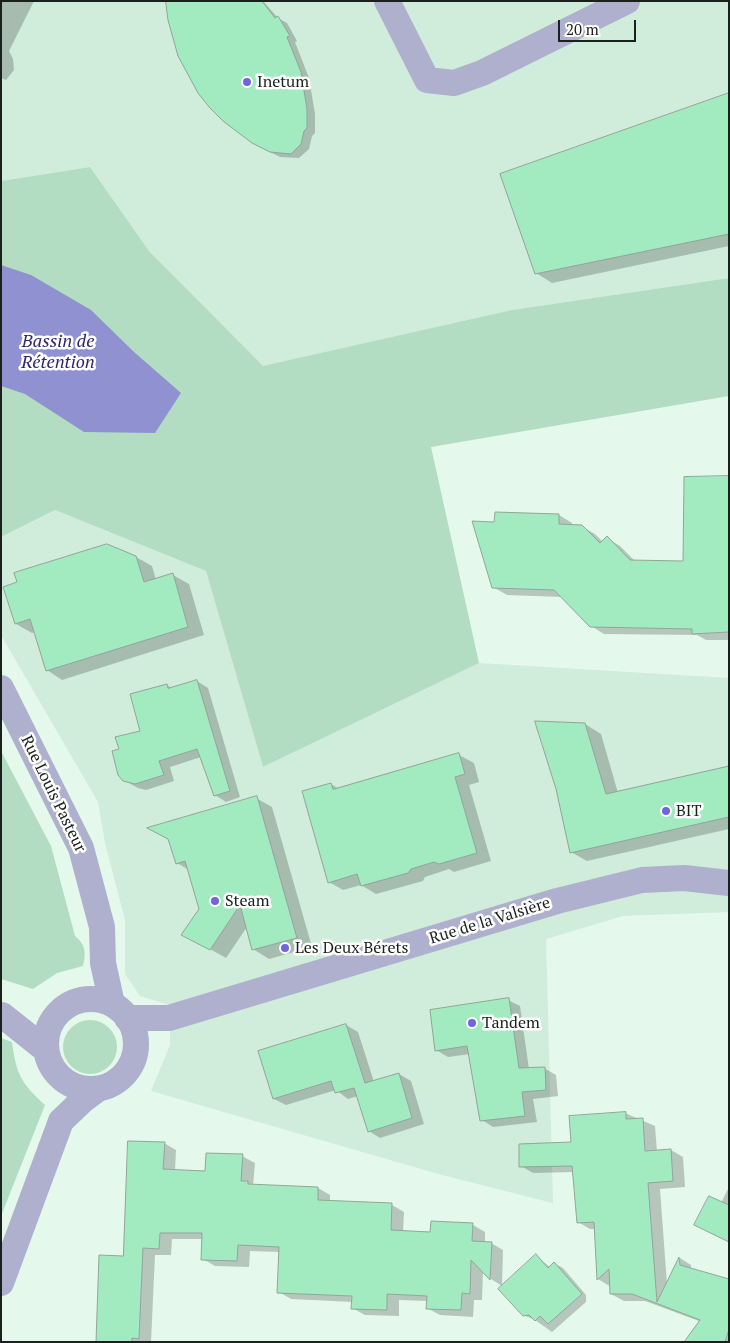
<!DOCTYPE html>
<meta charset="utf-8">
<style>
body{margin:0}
#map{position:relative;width:730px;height:1343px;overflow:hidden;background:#e4f8eb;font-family:"PT Serif",serif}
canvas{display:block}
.frame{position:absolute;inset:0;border:2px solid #1a211c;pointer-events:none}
.scale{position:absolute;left:558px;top:20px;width:78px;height:22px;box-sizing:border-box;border:2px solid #1a211c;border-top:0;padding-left:6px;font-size:15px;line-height:18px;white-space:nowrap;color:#1a211c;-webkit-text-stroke:4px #fff;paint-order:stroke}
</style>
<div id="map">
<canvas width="730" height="1343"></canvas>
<div class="frame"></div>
<div class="scale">20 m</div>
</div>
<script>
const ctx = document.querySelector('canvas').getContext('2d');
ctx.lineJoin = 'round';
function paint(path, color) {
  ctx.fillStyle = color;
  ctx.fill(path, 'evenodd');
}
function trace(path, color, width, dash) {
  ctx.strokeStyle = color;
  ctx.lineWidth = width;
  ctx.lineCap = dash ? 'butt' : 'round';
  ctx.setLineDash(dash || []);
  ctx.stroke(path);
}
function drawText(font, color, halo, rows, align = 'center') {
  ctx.font = font + ' "PT Serif",serif';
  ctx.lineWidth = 5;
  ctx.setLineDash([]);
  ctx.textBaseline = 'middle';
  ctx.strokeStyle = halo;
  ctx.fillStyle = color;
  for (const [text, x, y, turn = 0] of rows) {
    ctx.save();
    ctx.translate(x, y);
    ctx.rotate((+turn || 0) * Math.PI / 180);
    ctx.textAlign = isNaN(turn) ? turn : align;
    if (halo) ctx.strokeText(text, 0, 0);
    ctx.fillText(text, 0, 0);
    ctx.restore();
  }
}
paint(new Path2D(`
 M1,1h728v277l-217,32 -249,57 -114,-116 -59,-84 -89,14z
 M55,510l151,61 57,196 216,-104 250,15v234l-106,4 -77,23 7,264 -111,-28 -291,-84 19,-46v-40l-30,-9 -15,-22v-54l-20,-77 -7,-41 -97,-167v-98z`), '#d0ecdb');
paint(new Path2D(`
 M90,167l59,84 114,115 249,-56 217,-32v118l-298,51 48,216 -216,104 -57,-196 -151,-61 -54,27v-356z
 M1,751l50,95 24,90c11,9 11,17 8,30l-26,7 -24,16 -32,-10z
 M63 1047a27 27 0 1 1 54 0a27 27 0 1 1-54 0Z
 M1,1038l11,4c4,32 9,41 33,63l-44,111z`), '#b2ddc3');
paint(new Path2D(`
 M1,265l30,10 60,35 43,42 47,41 -26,40 -71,-1 -59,-38 -24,-8z`), '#9091d0');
paint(new Path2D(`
 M1,1h33l-25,50 4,8 1,11 -8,10 -5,-2z
 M168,1h95l15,17 9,5 10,18 -2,1 14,36 6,36v19l-3,3 -3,13 -10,9 -19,-1 -18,-9z
 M729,94v152l-177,37 -16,-10z
 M729,479v161h-23l-9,-5 -93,-1 -13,-8 -29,-29 -55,-2 -14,-8 3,-64 63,-8 13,8v3h9l14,8 8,8 4,-4 13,8 16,16h48z
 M136,557l16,9 4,14 17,-5 16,9 15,51 -142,45 -15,-10 -12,-38 -3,1 -16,-9z
 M197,681l11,7 32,109 -14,5 -11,-7 -14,-38 -31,10 4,14 -28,9 -8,-2 -11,-6 -7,-32 21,-18 26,-47 5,3z
 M585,724l16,10 17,59 111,-25v61l-142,32 -16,-9z
 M459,755l15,8 5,19 -10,3 22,76 -37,11 -5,-3 -24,8 -2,4 -47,13 -15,-9 -18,5 -14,-8 2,-98 8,5z
 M256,798l16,9 40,140 -43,12 -16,-10 -6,-22 -21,31 -43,-24 17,-25 -11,-39 -12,-7z
 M508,1000l12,6 9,63 15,-1 12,7 2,21 -25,3 4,23 -44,5 -11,-7 -12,-66 -22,3 -12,-7z
 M346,1025l12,7 16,50 25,-8 12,7 13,43 -44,14 -11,-7 -11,-35 -10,3 -12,-9 -50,15 -12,-6 -15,-48z
 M625,1113l30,13 2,26 14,-2 12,7 2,30 -25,2 7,95 13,-26 11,7v4l38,12v61h-41l27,-15 -70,-26h-21l-13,-7v-7l-13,-8 -3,-50h-5l-12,-7 -4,-50 -41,1 -12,-7 51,-23z
 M164,1143l12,7 -1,21 31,1 36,-16 13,7 -2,23 65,2 12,7v7l62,3 12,7 -1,20 28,1 42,-8 12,7v11h6l12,7 -1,36 -11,-7 -8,-8 -1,29h-8l-1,17 -33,-2 -13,-7 1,-7 -29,-1v16l-34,-1 -13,-7 1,-6 -62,-3 -12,-7 1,-40 -30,-1 -1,16 -34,-1 -12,-7v-20h-31l-1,16h-16l-4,87h-54z
 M729,1187v55l-33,-17 25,-22z
 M536,1256l14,11 4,-4 9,5 23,27v7l-34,30 -17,-12 -12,-5z`), '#0003');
const building = new Path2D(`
 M166,1h96l13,17 3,-2 12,20 -3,1 14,35 6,37v19l-3,3 -3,13 -10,10 -21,-2 -18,-9 -29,-22 -13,-13 -12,-15 -20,-37 -10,-36z
 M729,93v141l-194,40 -35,-100z
 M729,476v156l-37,2v-5l-102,-2 -36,-37 -62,-2 -20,-67 22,1 1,-10 64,2v10l23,1 18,18 7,-7 23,24 53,1 1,-84z
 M107,544l29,12 8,26 29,-9 15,54 -142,44 -16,-52 -15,5 -12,-37 14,-5 -3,-9z
 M197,680l33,111 -16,5 -17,-47 -38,12 5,14 -29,9 -12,-3 -5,-6 -6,-24 7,-2 -4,-12 25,-6 -10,-37 37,-10 1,4z
 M535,721l50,2 21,71 123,-28v51l-159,36 -14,-64z
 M459,753l6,21 -10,3 22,76 -38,11 -5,-2 -23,7 -3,4 -47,13 -4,-12 -29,9 -26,-92 29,-8 2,6z
 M257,796l40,142 -45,12 -12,-45 -30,45 -29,-15 18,-26 -14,-48 -9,3 -8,-25 -21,-11z
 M509,998l10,70 26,-1 1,23 -24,2 3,24 -45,5 -13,-75 -32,5 -5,-41z
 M346,1024l19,59 34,-10 13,45 -44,14 -14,-44 -19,5 -4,-12 -58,18 -15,-48z
 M626,1112v7l17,-1 2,33 26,-2 2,32 -25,2 9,119 22,-45 1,8 49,14v50l-4,13h-41l16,-22 -68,-26h-22l-1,-25 -12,11 -3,-58 -17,1 -5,-57 -53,1v-23l52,-2 -2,-26z
 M128,1141l37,1 -2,27 42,2 1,-18 37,1 -2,27h7v3l70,3v13l74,3 -1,27 39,2 1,-11 42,2 -1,18 20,1 -2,38 -19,-20 -1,34 -8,-1 -1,17 -35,-1 1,-13 -40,-2v16l-36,-1 1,-13 -75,-3 2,-46 -41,-2 -1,16 -36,-1 1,-27h-42l-1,16 -16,-1 -4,91 -7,-1v4h-36l3,-87 24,1z
 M709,1196l20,9v37l-35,-17z
 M536,1254l12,14 6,-6 28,32 -34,30 -8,-8 -5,5 -6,-6 -6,1 -25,-27z`);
paint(building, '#a2eac0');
trace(building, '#92a599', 1);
trace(new Path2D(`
 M387,1l40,79 27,3 28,-10 145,-72
 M1,688l80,160 21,79 1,36 9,41
 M46 1044a45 45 0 1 1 90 0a45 45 0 1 1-90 0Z
 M2,1015l44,35
 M127,1018h42l388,-117 85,-21 42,-2 45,5
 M1,1283l60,-162 22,-21 15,-11`), '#aeb0cd', 26);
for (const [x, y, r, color] of [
 [247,82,5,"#7065e0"],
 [666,811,5,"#7065e0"],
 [215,901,5,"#7065e0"],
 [285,948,5,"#7065e0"],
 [472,1023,5,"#7065e0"]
]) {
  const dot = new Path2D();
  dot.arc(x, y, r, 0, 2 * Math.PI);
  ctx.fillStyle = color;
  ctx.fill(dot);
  trace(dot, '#fff', 2);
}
drawText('16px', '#1a211c', '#fff', [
 ["Inetum",257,82],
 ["BIT",676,811],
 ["Steam",225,901],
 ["Les Deux Bérets",295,948],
 ["Tandem",482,1023]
], 'left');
drawText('16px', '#1a211c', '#fff', [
 ["Rue Louis Pasteur",53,794,64],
 ["Rue de la Valsière",490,921,-17]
]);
drawText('italic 18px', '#2e256e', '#fff', [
 ["Bassin de",58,342],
 ["Rétention",58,363]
]);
</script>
